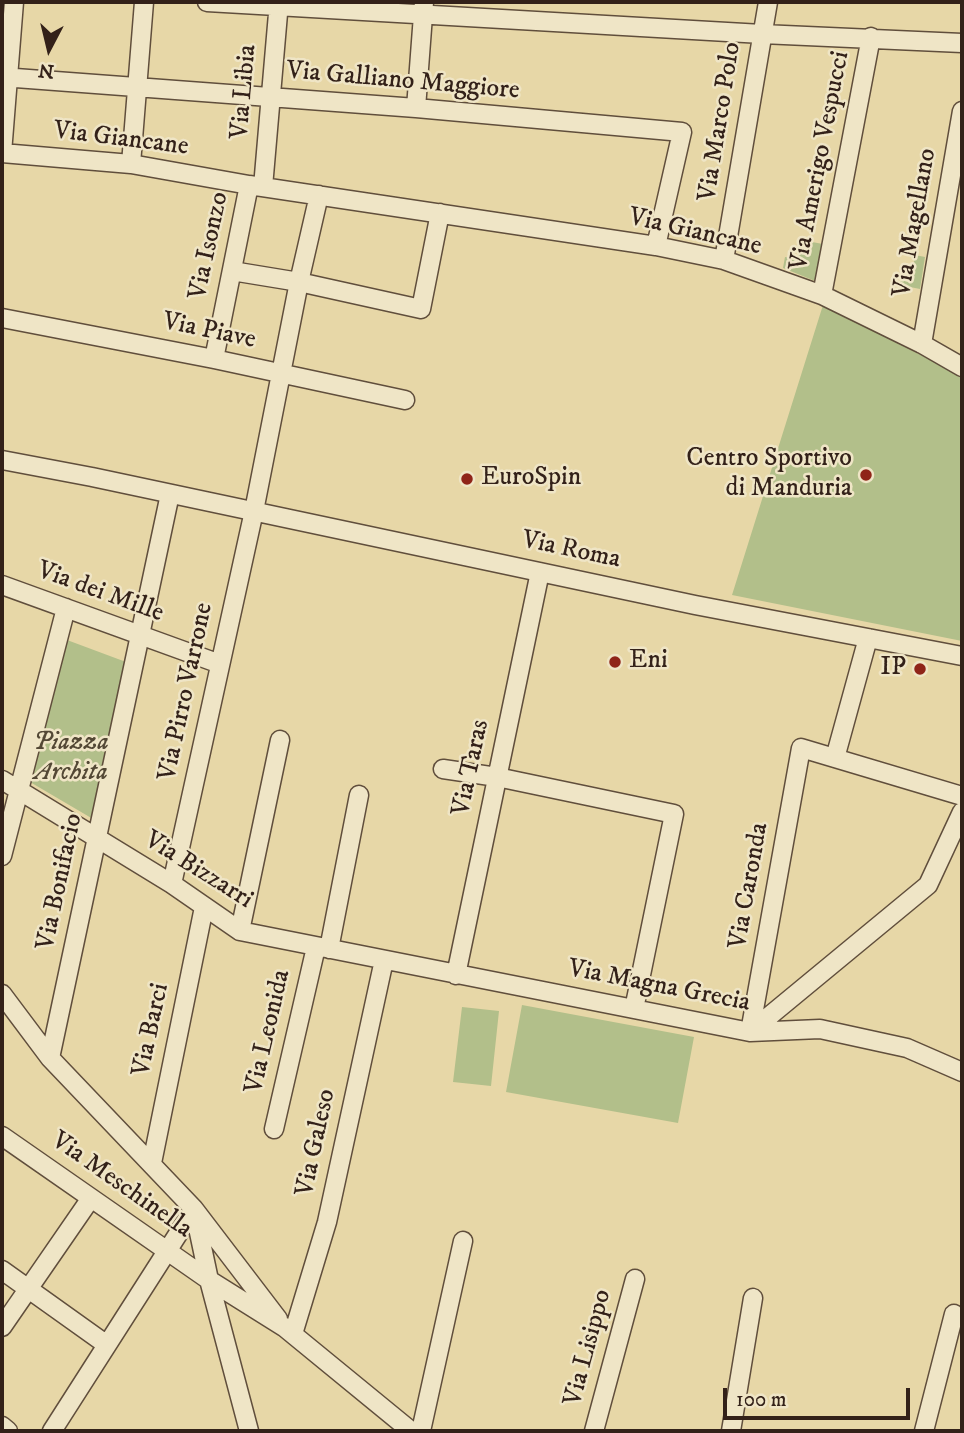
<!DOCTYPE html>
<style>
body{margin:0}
#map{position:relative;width:964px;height:1433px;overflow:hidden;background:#e7d7a7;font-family:"IM FELL DW Pica",serif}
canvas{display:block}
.frame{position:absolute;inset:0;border:4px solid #332119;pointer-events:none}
.north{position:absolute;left:14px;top:14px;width:70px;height:70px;-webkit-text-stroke:5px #efe5c6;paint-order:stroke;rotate:187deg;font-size:19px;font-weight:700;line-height:28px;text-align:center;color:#332119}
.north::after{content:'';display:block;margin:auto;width:24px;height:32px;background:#332119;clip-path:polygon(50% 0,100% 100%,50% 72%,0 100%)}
.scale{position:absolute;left:723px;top:1388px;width:187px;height:32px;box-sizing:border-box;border:4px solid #332119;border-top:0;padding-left:9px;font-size:21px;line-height:24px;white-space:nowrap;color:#332119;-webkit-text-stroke:5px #efe5c6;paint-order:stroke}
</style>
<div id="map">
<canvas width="964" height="1433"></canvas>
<div class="frame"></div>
<div class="north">N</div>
<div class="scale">100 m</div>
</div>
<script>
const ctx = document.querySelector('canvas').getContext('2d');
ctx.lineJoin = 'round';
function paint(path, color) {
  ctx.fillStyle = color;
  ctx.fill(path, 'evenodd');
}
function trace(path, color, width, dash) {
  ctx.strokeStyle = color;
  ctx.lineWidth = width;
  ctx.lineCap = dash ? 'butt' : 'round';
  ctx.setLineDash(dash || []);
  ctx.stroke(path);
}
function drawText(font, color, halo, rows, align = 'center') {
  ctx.font = font + ' "IM FELL DW Pica",serif';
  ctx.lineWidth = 5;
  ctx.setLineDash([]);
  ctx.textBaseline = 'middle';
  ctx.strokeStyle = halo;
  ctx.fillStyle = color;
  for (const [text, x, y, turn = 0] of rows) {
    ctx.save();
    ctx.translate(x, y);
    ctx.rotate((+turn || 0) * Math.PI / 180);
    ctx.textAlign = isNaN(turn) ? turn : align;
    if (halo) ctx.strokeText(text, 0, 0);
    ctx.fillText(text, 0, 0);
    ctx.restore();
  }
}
paint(new Path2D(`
 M801,240l22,4 -8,37 -32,-13 2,-11 13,2z
 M915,255l10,2 -5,32 -20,-4 1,-8 10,2z
 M823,305l139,71v265l-230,-46z
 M67,640l59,22 -33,157 -63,-37z
 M522,1005l172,32 -16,86 -172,-31z
 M462,1007l37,4 -8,75 -38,-4z`), '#b2bf8a');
const minor = new Path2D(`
 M207,2l555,32 200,9
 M2,77l414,31 266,24 -26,114
 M416,108l8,-106
 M2,153l129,11 118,21 407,61 68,14 98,35 100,49 40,23
 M2,153l12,-151
 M131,164l13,-162
 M263,187l16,-185
 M724,260l44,-258
 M232,271l67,11 122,27 19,-96
 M822,295l49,-258
 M2,318l212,41 191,41
 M922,344l40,-233
 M214,359l35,-174
 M2,460l90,17 603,128 267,51
 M2,585l218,79
 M835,758l33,-120
 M443,769l54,8 177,37 -40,195
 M2,780l170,104 68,47 510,101 70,-3 87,19 55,24
 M2,856l64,-248
 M172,884l82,-373 45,-229 20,-87
 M240,931l40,-191
 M329,949l30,-154
 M456,975l84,-403
 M2,994l48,64 144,151 15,71 40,151
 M750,1032l51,-284 161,48
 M750,1032l178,-147 34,-73
 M50,1058l120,-564
 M274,1129l42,-182
 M2,1136l207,144 75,47 127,104
 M152,1163l52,-256
 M2,1270l105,75
 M2,1327l89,-129
 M293,1334l34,-112 57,-262
 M2,1426l6,5
 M52,1431l142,-222 84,110
 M421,1431l42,-190
 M594,1431l41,-152
 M731,1431l22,-133
 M924,1431l30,-117`);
trace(minor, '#604e3c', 21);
trace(minor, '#efe5c6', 18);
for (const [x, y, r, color] of [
 [866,475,7,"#8f2418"],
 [467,479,7,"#8f2418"],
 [615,662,7,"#8f2418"],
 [920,669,7,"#8f2418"]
]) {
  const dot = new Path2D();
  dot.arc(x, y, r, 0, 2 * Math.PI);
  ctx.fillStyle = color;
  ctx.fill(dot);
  trace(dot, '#efe5c6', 2.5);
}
drawText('26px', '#332119', '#efe5c6', [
 ["Via Galliano Maggiore",403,82,5],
 ["Via Libia",245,92,-85],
 ["Via Marco Polo",721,122,-81],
 ["Via Giancane",121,140,7],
 ["Via Amerigo Vespucci",821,161,-79],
 ["Via Magellano",916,223,-80],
 ["Via Giancane",695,233,13],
 ["Via Isonzo",210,246,-78],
 ["Via Piave",209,332,12],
 ["Via Roma",571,551,12],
 ["Via dei Mille",100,593,20],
 ["Via Pirro Varrone",187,692,-78],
 ["Via Taras",472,768,-78],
 ["Via Bizzarri",198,871,32],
 ["Via Bonifacio",61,882,-78],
 ["Via Caronda",750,886,-80],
 ["Via Magna Grecia",659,987,11],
 ["Via Barci",152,1030,-78],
 ["Via Leonida",269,1032,-77],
 ["Via Galeso",317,1143,-78],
 ["Via Meschinella",121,1186,35],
 ["Via Lisippo",589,1348,-75]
]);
drawText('26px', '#332119', '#efe5c6', [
 ["Centro Sportivo",852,460],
 ["di Manduria",852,490],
 ["EuroSpin",481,479,"left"],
 ["Eni",629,662,"left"],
 ["IP",906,669]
], 'right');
drawText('italic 26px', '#534835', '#efe5c6', [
 ["Piazza",71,744],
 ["Archita",71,774]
]);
</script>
